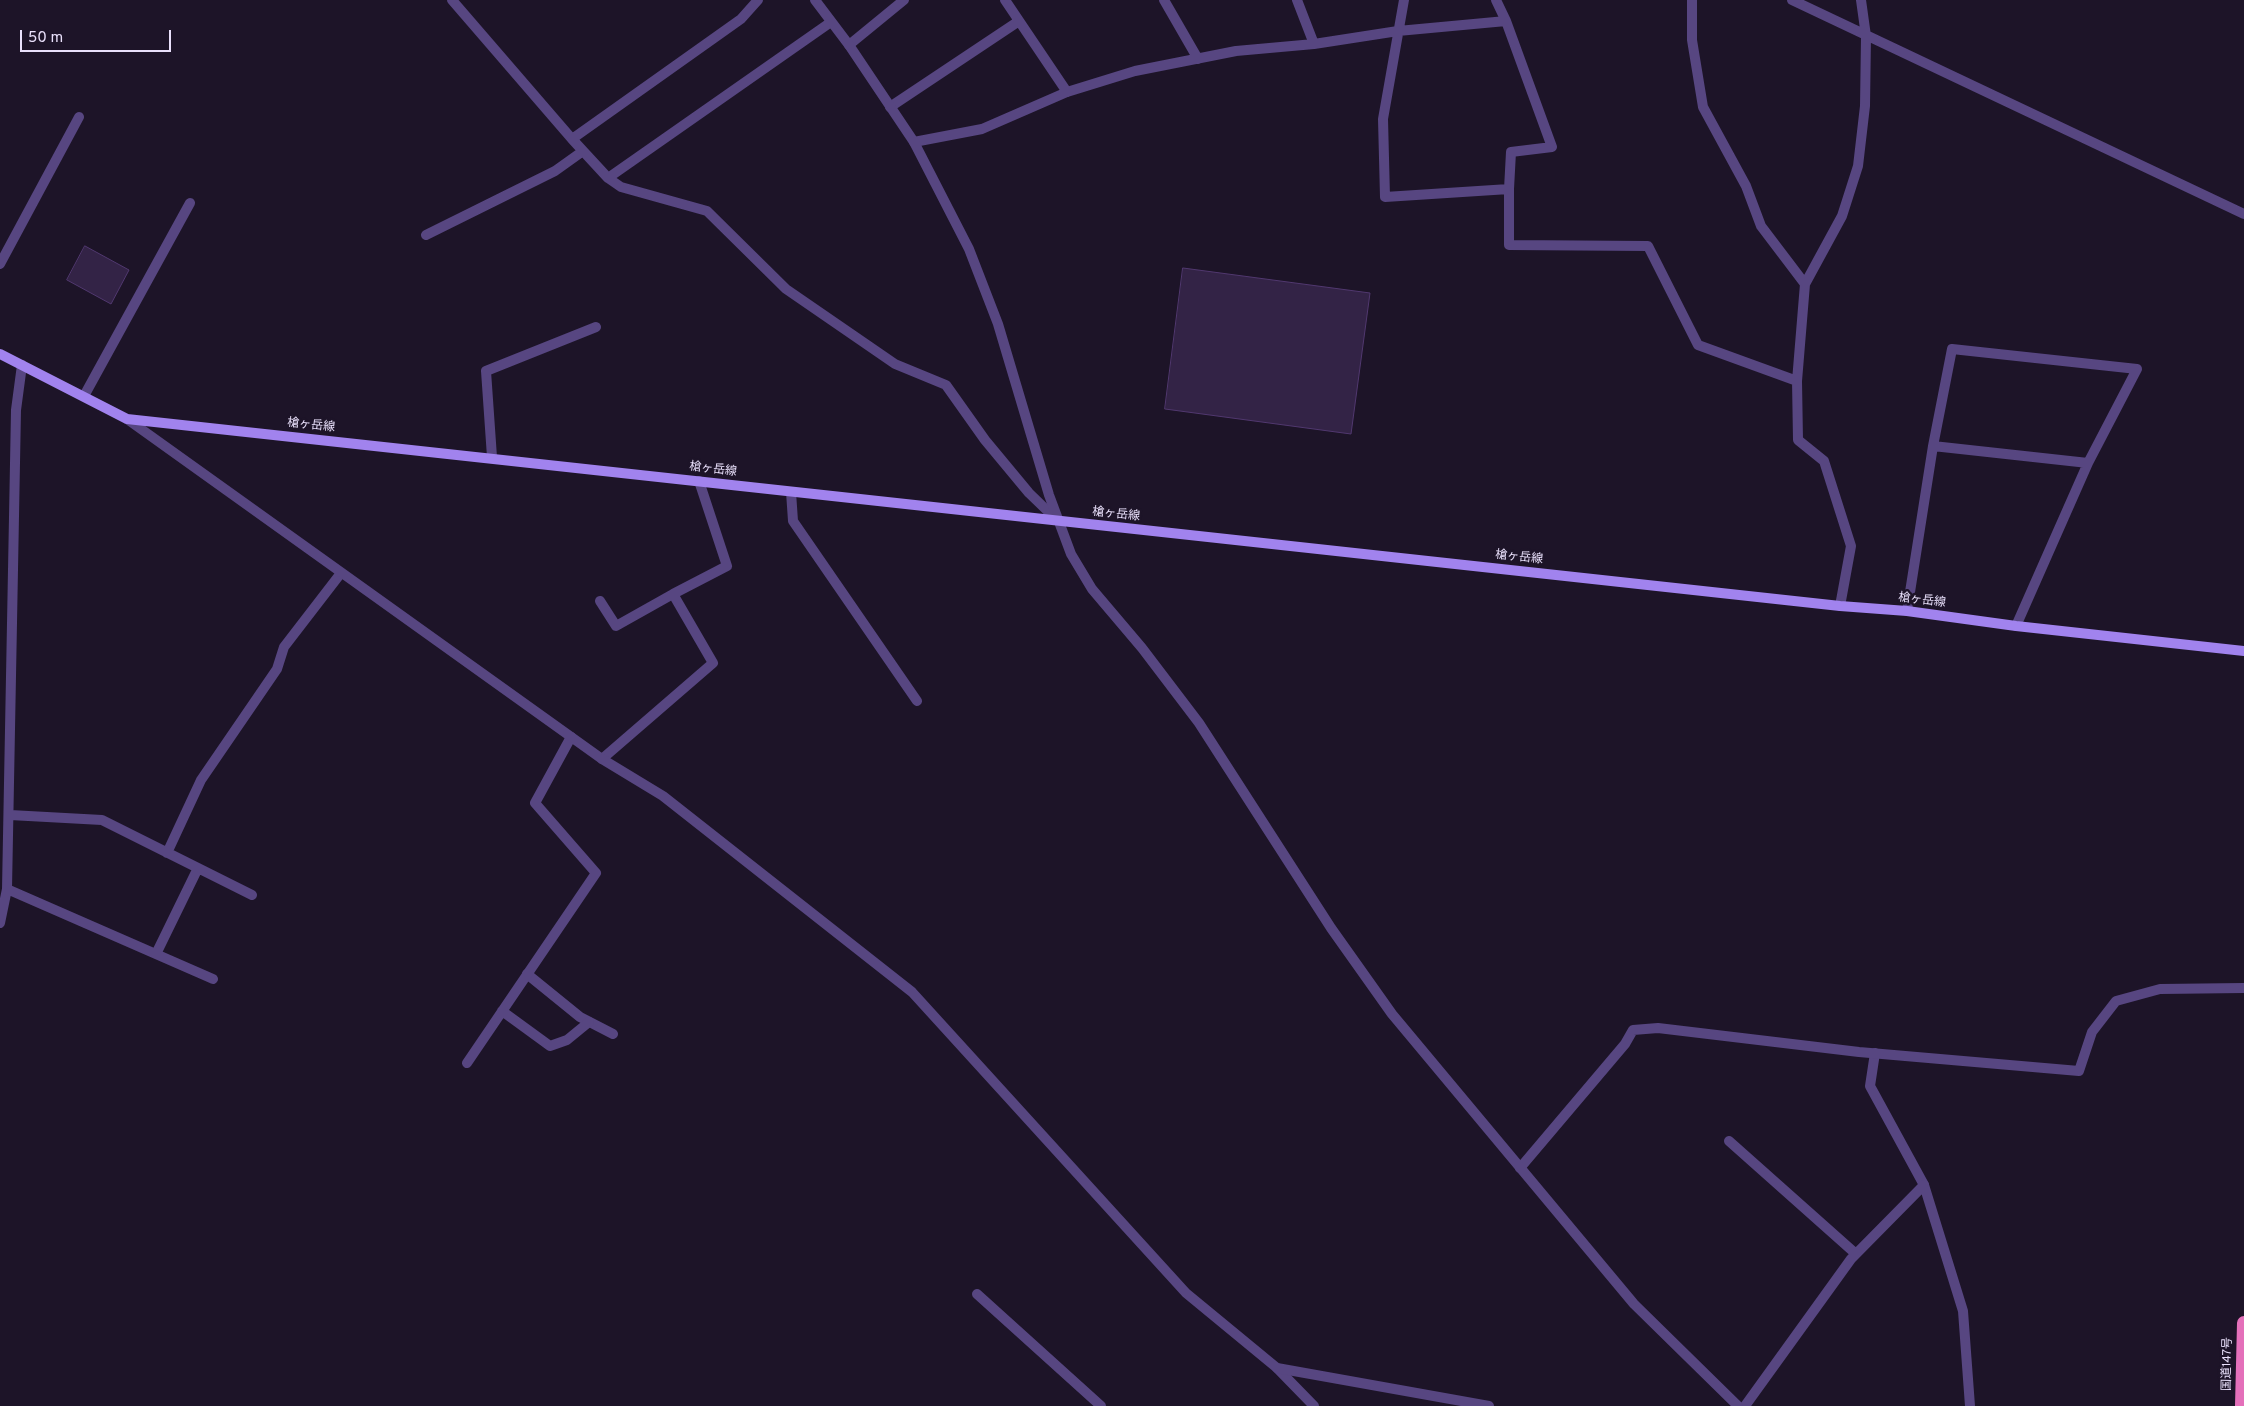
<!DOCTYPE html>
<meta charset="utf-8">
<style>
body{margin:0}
#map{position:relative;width:2244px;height:1406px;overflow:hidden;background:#1d1428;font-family:Overpass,sans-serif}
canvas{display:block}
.scale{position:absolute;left:20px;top:30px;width:151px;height:22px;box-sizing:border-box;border:2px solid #e9e0fb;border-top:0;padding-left:6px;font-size:15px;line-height:18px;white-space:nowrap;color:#e9e0fb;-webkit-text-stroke:4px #1d1428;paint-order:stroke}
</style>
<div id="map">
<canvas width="2244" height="1406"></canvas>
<div class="scale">50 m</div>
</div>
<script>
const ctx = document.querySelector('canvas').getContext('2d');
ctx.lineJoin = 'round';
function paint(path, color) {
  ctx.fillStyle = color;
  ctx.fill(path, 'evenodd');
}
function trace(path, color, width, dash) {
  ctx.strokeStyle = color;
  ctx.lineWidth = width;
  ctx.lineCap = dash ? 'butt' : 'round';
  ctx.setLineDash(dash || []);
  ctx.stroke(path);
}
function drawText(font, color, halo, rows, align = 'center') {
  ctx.font = font + ' Overpass,"Noto Sans JP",sans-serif';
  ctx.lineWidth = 5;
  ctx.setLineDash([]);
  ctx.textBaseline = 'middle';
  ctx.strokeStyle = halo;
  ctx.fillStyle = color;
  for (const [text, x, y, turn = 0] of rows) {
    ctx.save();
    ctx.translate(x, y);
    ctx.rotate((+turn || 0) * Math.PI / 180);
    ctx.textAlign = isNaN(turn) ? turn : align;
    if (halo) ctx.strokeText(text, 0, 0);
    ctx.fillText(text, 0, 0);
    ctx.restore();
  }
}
const building = new Path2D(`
 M85,246l44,24 -18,34 -44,-24z
 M1183,268l187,25 -19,141 -186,-25z`);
paint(building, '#332346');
trace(building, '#51386f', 1);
trace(new Path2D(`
 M527,974l53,43 33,17
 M1875,1053l-5,33 54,99
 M977,1294l124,112`), '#574681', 10);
trace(new Path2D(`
 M452,0l120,139 169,-120 17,-19
 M1005,0l62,92
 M1164,0l34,59
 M1297,0l17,44
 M1404,0l-21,119 2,78 124,-8 2,-37 41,-5 -46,-126 -10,-21
 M1692,0v40l11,67 43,79 15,40 44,58
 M1792,0l452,214
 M849,45l55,-45
 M890,107l129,-86
 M572,139l36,39 223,-156
 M914,142l68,-13 85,-37 68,-21 101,-20 78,-7 84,-13 108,-10
 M608,178l13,9 86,24 79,78 109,75 51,21 39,55 44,53 30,29
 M1509,189v56l139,1 50,99 99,36
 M426,235l129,-64 28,-20
 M0,264l79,-147
 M84,396l106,-193
 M1933,446l155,17
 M492,457l-6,-86 110,-44
 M791,492l2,29 124,180
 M600,601l16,25 57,-32
 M1840,606l11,-60 -27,-85 -26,-21 -1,-59 8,-97 37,-68 16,-50 7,-60 1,-70 -5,-36
 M1907,611l26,-165 19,-97 185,20 -49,94 -72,163
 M602,759l111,-96 -40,-69 54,-28 -28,-85
 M10,815l92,5 150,75
 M167,853l34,-73 76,-111 7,-22 57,-74
 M7,889l206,90
 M0,923l7,-34 9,-479 6,-45
 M156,954l42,-86
 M502,1011l48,35 17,-6 22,-18
 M467,1063l129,-190 -61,-70 36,-66
 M1729,1141l127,113
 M1520,1168l105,-124 8,-14 25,-2 201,24 220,19 13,-39 24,-31 44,-12 84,-1
 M1277,1368l37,38
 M1745,1406l106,-147 73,-74 39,126 7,95`), '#574681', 10);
trace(new Path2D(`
 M815,0l34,45 65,97 55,107 29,75 51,171 22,59 21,35 50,59 57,75 132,205 61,86 242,290 104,102
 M127,419l475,340 61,37 249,196 274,301 91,75 212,38`), '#574681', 10);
trace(new Path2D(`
 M0,354l127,65 1713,187 67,5 109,15 228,25`), '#a183ee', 10);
trace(new Path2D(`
 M2242,1406l2,-83`), '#e470ba', 14);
drawText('12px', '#e9e0fb', '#1d1428', [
 ["槍ヶ岳線",311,426,6],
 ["槍ヶ岳線",713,470,7],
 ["槍ヶ岳線",1116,515,6],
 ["槍ヶ岳線",1519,558,6],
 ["槍ヶ岳線",1922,601,7],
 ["国道147号",2228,1364,-89]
]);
</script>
